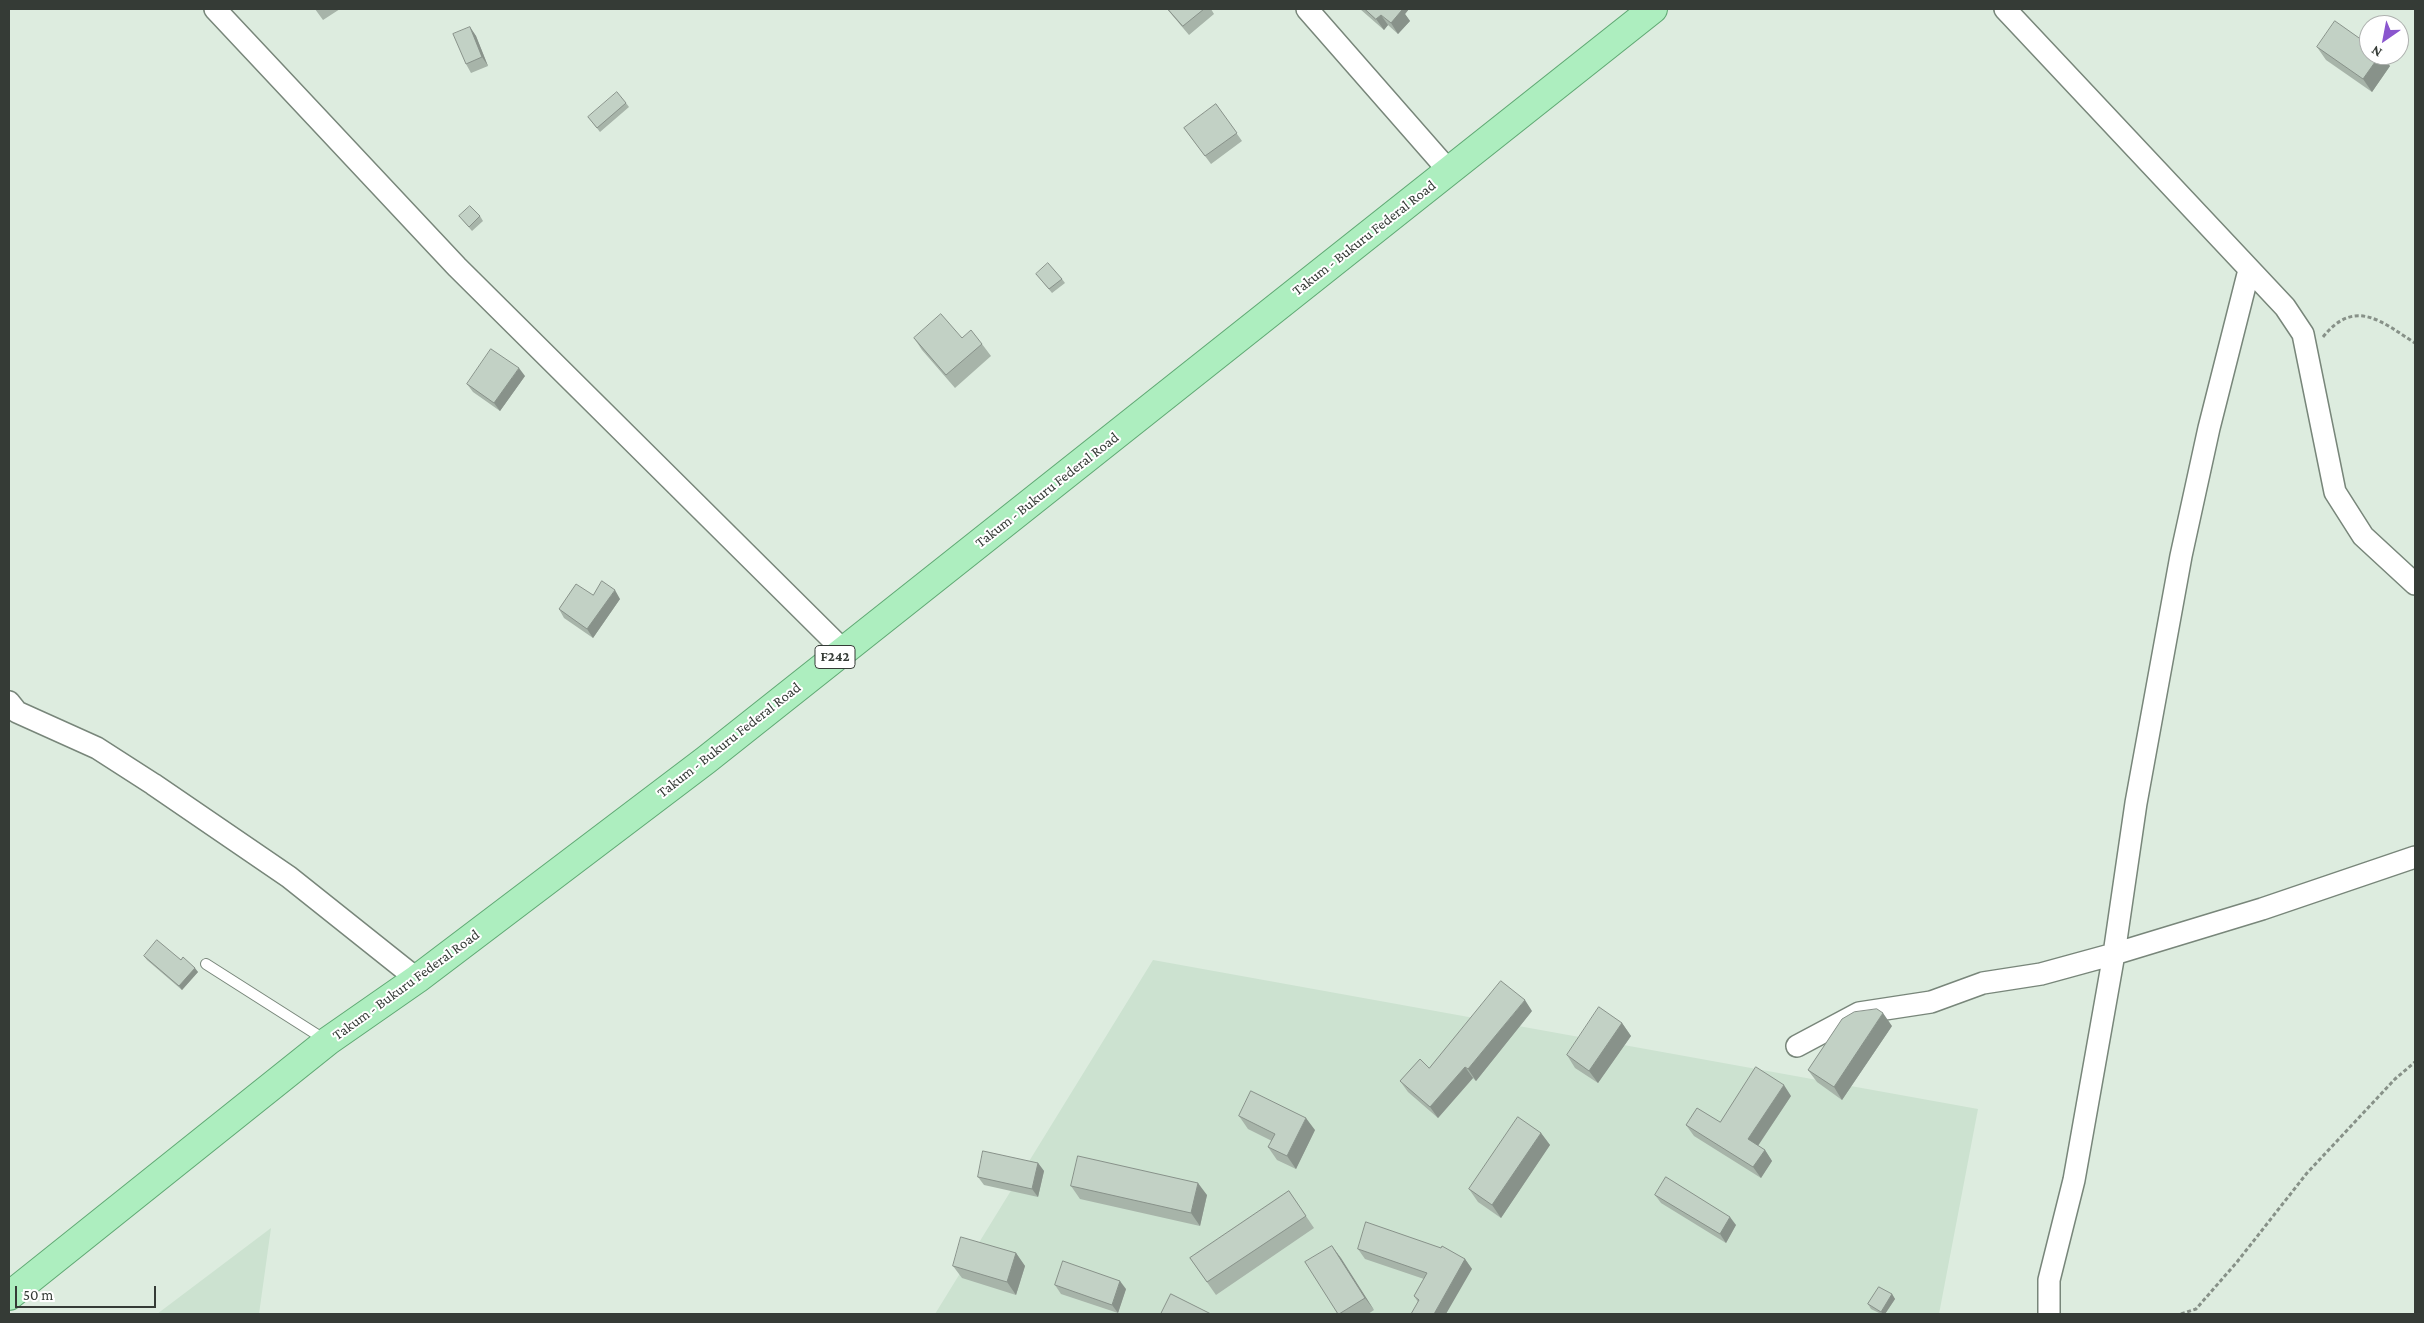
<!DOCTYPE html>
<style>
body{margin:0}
#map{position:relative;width:2424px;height:1323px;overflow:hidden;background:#ddecdf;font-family:"Crimson Pro",serif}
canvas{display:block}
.frame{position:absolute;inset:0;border:10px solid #353b36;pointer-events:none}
.north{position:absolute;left:2359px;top:15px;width:50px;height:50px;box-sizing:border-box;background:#fff;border:1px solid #aeb1af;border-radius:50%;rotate:213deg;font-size:14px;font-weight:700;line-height:20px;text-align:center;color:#353b36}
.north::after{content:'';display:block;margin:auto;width:18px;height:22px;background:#8a56ce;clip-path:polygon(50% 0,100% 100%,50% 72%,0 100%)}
.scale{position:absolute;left:15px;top:1286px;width:141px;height:22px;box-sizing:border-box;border:2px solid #353b36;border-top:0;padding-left:6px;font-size:15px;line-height:18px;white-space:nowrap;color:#353b36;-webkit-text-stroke:4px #fff;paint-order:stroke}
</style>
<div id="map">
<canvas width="2424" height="1323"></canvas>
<div class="frame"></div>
<div class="north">N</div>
<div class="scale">50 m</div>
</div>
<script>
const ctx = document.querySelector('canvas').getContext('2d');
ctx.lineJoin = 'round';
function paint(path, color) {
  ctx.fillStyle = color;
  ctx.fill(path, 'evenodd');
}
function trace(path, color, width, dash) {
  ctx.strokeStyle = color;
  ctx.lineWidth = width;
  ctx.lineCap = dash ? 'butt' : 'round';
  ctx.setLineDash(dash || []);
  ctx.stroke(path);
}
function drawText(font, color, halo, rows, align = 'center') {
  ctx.font = font + ' "Crimson Pro",serif';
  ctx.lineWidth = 4;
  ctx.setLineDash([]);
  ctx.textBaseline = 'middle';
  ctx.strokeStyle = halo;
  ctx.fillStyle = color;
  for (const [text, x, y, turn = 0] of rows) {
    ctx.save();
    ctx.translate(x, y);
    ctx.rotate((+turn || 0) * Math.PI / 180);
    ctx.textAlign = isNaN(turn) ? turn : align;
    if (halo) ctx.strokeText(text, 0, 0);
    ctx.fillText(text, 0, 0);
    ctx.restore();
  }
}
paint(new Path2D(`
 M1153,960l825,149 -39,205h-1004z
 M271,1228l-12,86h-102z`), '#cce2d0');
const lane = new Path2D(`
 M206,964l121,77`);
const street = new Path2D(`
 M215,9l242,258 386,383
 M1307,9l142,162
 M2005,9l280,298 18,27 32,158 28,44 52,48
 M9,702l8,10 80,36 56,36 136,93 128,102
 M1797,1046l62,-33 72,-11 52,-19 58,-9 73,-20 148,-45 153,-52
 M2049,1314v-34l25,-100 40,-226 22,-151 45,-247 28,-128 40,-158`);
const primary = new Path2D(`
 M9,1296l319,-255 89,-62 289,-219 947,-751`);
trace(lane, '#78867a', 12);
trace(street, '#78867a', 24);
trace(primary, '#5fa873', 30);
trace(new Path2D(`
 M2323,337c32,-40 59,-15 92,6
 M2181,1314l15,-5 41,-47 70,-89 88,-94 20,-17`), '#879188', 3, [4, 2.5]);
trace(lane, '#fff', 10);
trace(street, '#fff', 21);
trace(primary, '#adeebf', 28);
paint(new Path2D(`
 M315,9h25l-17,11z
 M1167,9h44l3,5 -25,21z
 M1360,9h49l-4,5 5,7 -12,13 -10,-9 -4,5z
 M470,27l6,9 12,30 -17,7 -5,-9z
 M2317,47l73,19 -18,26 -46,-32z
 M626,103l3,4 -29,25 -12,-15z
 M1216,104l26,37 -31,23 -27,-36z
 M459,216h21l3,5 -11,10z
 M1036,274l26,5 3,4 -13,10z
 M914,338h48l20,6 9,12 -36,32 -33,-38z
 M525,376l-25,35 -27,-19 -6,-8z
 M593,595l27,4 -27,39 -29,-20 -5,-9z
 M144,956l37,4 17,12 -16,18 -35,-30z
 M1532,1011l-56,70 -3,-3 -35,40 -30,-26 -8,-11 29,-13z
 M1622,1023l9,13 -33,47 -23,-15 -8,-13z
 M1892,1026l-50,74 -25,-18 -9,-12z
 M1791,1096l-33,50 7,4 7,11 -11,17 -67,-42 -8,-11 34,-3z
 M1239,1116l76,14 -19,39 -19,-9 -9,-13 4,-6 -24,-12z
 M1541,1133l9,12 -49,73 -23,-16 -9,-13z
 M1038,1163l6,8 -6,26 -54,-12 -6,-8z
 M1071,1186l136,9 -7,31 -120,-27z
 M1289,1191l25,37 -98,67 -26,-37z
 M1655,1195l81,30 -10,18 -65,-40z
 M1332,1246l42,64 -6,4h-30z
 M1358,1249l107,10 7,10 -54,33 -4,-6 10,-17 -59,-20z
 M1016,1253l9,13 -9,29 -54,-17 -9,-12z
 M1055,1285l71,4 -8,24 -57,-19z
 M1892,1294l3,5 -10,15h-4l-10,-5 -3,-5z`), '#a7b4a9');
paint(new Path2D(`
 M1399,9h10l-4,5 5,7 -12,13 -7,-11z
 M1381,15l7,10 -4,5 -8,-11z
 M470,27l6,9 12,30 -6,-9z
 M2380,55h2l8,11 -18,26 -9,-13z
 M519,368l6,8 -25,35 -6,-8z
 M615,590l5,9 -27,39 -6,-9z
 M195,968l3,4 -16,18 -3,-4z
 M1525,1000l7,11 -56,70 -8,-12z
 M1883,1013l9,13 -50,74 -8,-13z
 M1622,1023l9,13 -33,47 -9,-12z
 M1465,1067l8,11 -35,40 -8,-11z
 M1784,1085l7,11 -36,54 -7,-11z
 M1306,1118l9,12 -19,39 -9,-13z
 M1541,1133l9,12 -49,73 -9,-13z
 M1765,1150l7,11 -11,17 -8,-11z
 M1038,1163l6,8 -6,26 -6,-8z
 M1198,1183l9,12 -7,31 -9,-13z
 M1730,1217l6,8 -10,18 -6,-9z
 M1332,1246l9,12 33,52 -9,-12z
 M1016,1253l9,13 -9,29 -9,-13z
 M1465,1259l7,10 -26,45h-12z
 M1120,1281l6,8 -8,24 -6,-8z
 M1892,1294l3,5 -10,15h-2l-2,-2z`), '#88928a');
const building = new Path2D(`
 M1168,9h36l-21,17z
 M1365,9h36l1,1 -11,13 -10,-8 -5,4z
 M2335,21l34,24v10h11l-17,24 -46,-32z
 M470,27l12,30 -16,7 -13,-30z
 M617,92l9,11 -29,25 -9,-11z
 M1216,104l21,29 -32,23 -21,-28z
 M470,206l10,10 -11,11 -10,-11z
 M1048,263l14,16 -13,10 -13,-15z
 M941,314l21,24 9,-8 11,14 -36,31 -32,-37z
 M491,349l28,19 -25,35 -27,-19z
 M602,581l13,9 -28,39 -28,-20 17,-25 17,11z
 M157,940l24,20 2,-3 12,11 -16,18 -35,-30z
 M1501,981l24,19 -57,69 -3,-2 -35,40 -30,-26 20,-22 9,9z
 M1599,1007l23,16 -33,48 -22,-16z
 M1877,1009l6,4 -49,74 -26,-17 34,-51 12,-7z
 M1756,1067l28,18 -36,54 17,11 -12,17 -67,-42 11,-17 23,14z
 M1251,1091l55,27 -19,38 -19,-9 7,-13 -36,-18z
 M1518,1117l23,16 -49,72 -23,-16z
 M983,1151l55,12 -6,26 -54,-12z
 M1078,1156l120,27 -7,30 -120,-27z
 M1666,1177l64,40 -10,17 -65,-39z
 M1289,1191l17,25 -99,66 -17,-24z
 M1366,1222l75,26 1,-2 23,13 -31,55h-23l8,-14 -5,-4 13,-23 -69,-24z
 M961,1237l55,16 -9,29 -54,-16z
 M1332,1246l33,52 -26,16h-1l-33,-52z
 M1063,1261l57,20 -8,24 -57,-20z
 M1879,1287l13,7 -11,18 -13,-8z
 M1171,1294l40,20h-50z`);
paint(building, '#c2d1c5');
trace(building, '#88928a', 1);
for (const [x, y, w] of [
 [835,657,40]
]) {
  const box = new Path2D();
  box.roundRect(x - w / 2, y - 11.5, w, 23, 4);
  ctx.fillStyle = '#fff';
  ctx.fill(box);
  trace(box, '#353b36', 1);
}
drawText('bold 14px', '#353b36', null, [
 ["F242",835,657]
]);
drawText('15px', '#353b36', '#fff', [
 ["Takum - Bukuru Federal Road",1364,238,-38],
 ["Takum - Bukuru Federal Road",1047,490,-38],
 ["Takum - Bukuru Federal Road",729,740,-38],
 ["Takum - Bukuru Federal Road",406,985,-36]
]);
</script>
